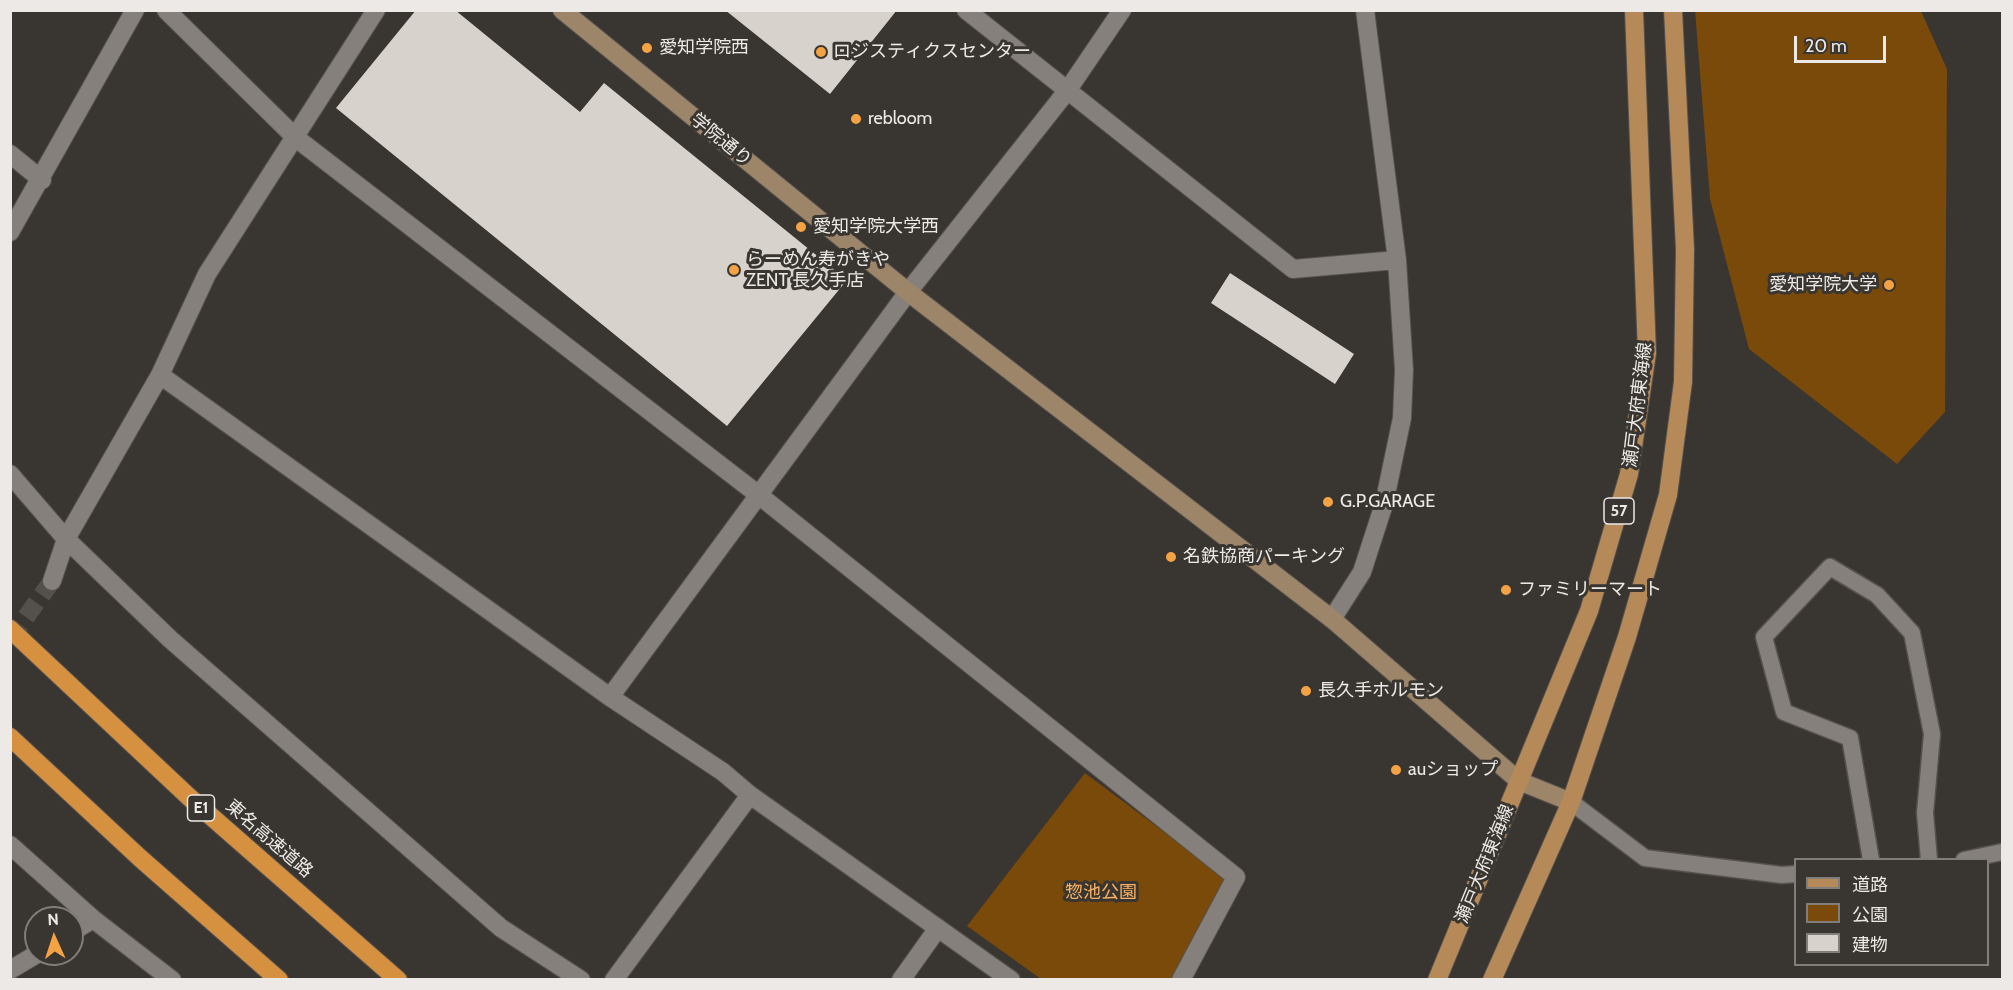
<!DOCTYPE html>
<meta charset="utf-8">
<style>
body{margin:0}
#map{position:relative;width:2013px;height:990px;overflow:hidden;background:#393530;font-family:Cabin,"Noto Sans JP",sans-serif}
canvas{display:block}
.frame{position:absolute;inset:0;border:12px solid #ece9e6;pointer-events:none}
.legend{position:absolute;left:1794px;top:858px;width:195px;height:108px;box-sizing:border-box;background:#393530;border:2px solid #817d79;margin:0;padding:8px 10px;list-style:none;font-size:18px;color:#ece9e6}
.legend li{display:flex;align-items:center;gap:12px;height:30px}
.legend b{width:30px;border:2px solid #817d79}
.north{position:absolute;left:24px;top:906px;width:60px;height:60px;box-sizing:border-box;background:#393530;border:2px solid #817d79;border-radius:50%;rotate:357deg;font-size:16px;font-weight:700;line-height:24px;text-align:center;color:#ece9e6}
.north::after{content:'';display:block;margin:auto;width:21px;height:27px;background:#f4a344;clip-path:polygon(50% 0,100% 100%,50% 72%,0 100%)}
.scale{position:absolute;left:1794px;top:36px;width:92px;height:27px;box-sizing:border-box;border:3px solid #ece9e6;border-top:0;padding-left:8px;font-size:18px;line-height:21px;white-space:nowrap;color:#ece9e6;-webkit-text-stroke:4px #393530;paint-order:stroke}
</style>
<div id="map">
<canvas width="2013" height="990"></canvas>
<div class="frame"></div>
<ul class="legend">
<li><b style="height:8px;background:#b68a58"></b>道路</li>
<li><b style="height:16px;background:#794a0a"></b>公園</li>
<li><b style="height:16px;background:#d8d2cd"></b>建物</li>
</ul>
<div class="north">N</div>
<div class="scale">20 m</div>
</div>
<script>
const context = document.querySelector('canvas').getContext('2d');
context.lineJoin = 'round';
function paint(path, color) {
  context.fillStyle = color;
  context.fill(path, 'evenodd');
}
function poly(rows) {
  const path = new Path2D();
  for (const r of rows) {
    path.moveTo(r[0], r[1]);
    for (let i = 2; i < r.length; i += 2) path.lineTo(r[i], r[i + 1]);
  }
  return path;
}
function strokePath(path, color, width, dash) {
  context.strokeStyle = color;
  context.lineWidth = width;
  context.lineCap = dash ? 'butt' : 'round';
  context.setLineDash(dash || []);
  context.stroke(path);
}
function write(font, color, halo, rows, align = 'center') {
  context.font = font + ' Cabin,"Noto Sans JP",sans-serif';
  context.lineWidth = 6;
  context.setLineDash([]);
  context.textBaseline = 'middle';
  context.strokeStyle = halo;
  context.fillStyle = color;
  for (const [text, x, y, turn = 0] of rows) {
    context.save();
    context.translate(x, y);
    context.rotate((+turn || 0) * Math.PI / 180);
    context.textAlign = isNaN(turn) ? turn : align;
    if (halo) context.strokeText(text, 0, 0);
    context.fillText(text, 0, 0);
    context.restore();
  }
}
paint(poly([
 [1695,10,1921,11,1947,69,1945,412,1897,464,1749,349,1710,199],
 [1085,773,1226,878,1172,979,1041,979,967,926]
]), '#794a0a');
paint(poly([
 [416,10,455,10,580,112,604,83,847,280,727,426,336,108],
 [725,10,897,10,830,94],
 [1230,273,1354,354,1335,384,1211,303]
]), '#d8d2cd');
strokePath(poly([
 [10,639,52,581]
]), '#54504b', 18, [18, 9]);
const lane = poly([
 [1571,802,1645,858,1782,875,1796,874],
 [1871,860,1850,738,1784,712,1764,637,1830,567,1877,595,1912,633,1932,734,1925,813,1929,860],
 [1964,860,2002,852]
]);
const street = poly([
 [166,10,296,138,760,496,1236,877,1181,980],
 [966,10,1293,269,1397,260],
 [10,154,42,180],
 [10,232,135,10],
 [160,375,610,697,723,772,750,795,1011,980],
 [10,474,66,539,170,639,501,928,581,980],
 [52,581,66,539,160,375,207,274,376,10],
 [1332,619,1362,572,1384,504,1402,418,1404,370,1397,260,1365,10],
 [610,697,908,292,1067,91,1122,10],
 [10,845,93,919,172,980],
 [72,932,93,919],
 [10,970,37,954],
 [614,980,750,795],
 [901,980,938,928]
]);
const secondary = poly([
 [562,10,908,292,1332,619,1519,781,1571,802]
]);
const primary = poly([
 [1437,980,1589,611,1629,474,1647,353,1634,10],
 [1492,980,1571,802,1627,637,1668,495,1683,382,1685,249,1673,10]
]);
const highway = poly([
 [10,629,189,797,398,980],
 [10,737,140,858,279,980]
]);
strokePath(lane, '#56514e', 19);
strokePath(street, '#56514e', 20);
strokePath(secondary, '#56514e', 20);
strokePath(primary, '#56514e', 20);
strokePath(highway, '#56514e', 20);
strokePath(lane, '#85807b', 16);
strokePath(street, '#85807b', 18);
strokePath(secondary, '#9d8569', 18);
strokePath(primary, '#b68a58', 18);
strokePath(highway, '#d69140', 18);
for (const [x, y, r, color] of [
 [647,48,6,"#f4a344"],
 [821,52,6,"#f4a344"],
 [856,119,6,"#f4a344"],
 [801,227,6,"#f4a344"],
 [734,270,6,"#f4a344"],
 [1889,285,6,"#f4a344"],
 [1328,502,6,"#f4a344"],
 [1171,557,6,"#f4a344"],
 [1506,590,6,"#f4a344"],
 [1306,691,6,"#f4a344"],
 [1396,770,6,"#f4a344"]
]) {
  const dot = new Path2D();
  dot.arc(x, y, r, 0, 2 * Math.PI);
  context.fillStyle = color;
  context.fill(dot);
  strokePath(dot, '#393530', 2);
}
for (const [x, y, w] of [
 [1619,511,30],
 [201,808,27]
]) {
  const box = new Path2D();
  box.roundRect(x - w / 2, y - 13, w, 26, 4.5);
  context.fillStyle = '#393530';
  context.fill(box);
  strokePath(box, '#ece9e6', 1.5);
}
write('bold 16px', '#ece9e6', null, [
 ["57",1619,511],
 ["E1",201,808]
]);
write('18px', '#ece9e6', '#393530', [
 ["愛知学院西",659,48],
 ["ロジスティクスセンター",833,52],
 ["rebloom",868,119],
 ["愛知学院大学西",813,227],
 ["らーめん寿がきや",746,260],
 ["ZENT 長久手店",746,281],
 ["愛知学院大学",1877,285,"right"],
 ["G.P.GARAGE",1340,502],
 ["名鉄協商パーキング",1183,557],
 ["ファミリーマート",1518,590],
 ["長久手ホルモン",1318,691],
 ["auショップ",1408,770]
], 'left');
write('18px', '#ece9e6', '#393530', [
 ["学院通り",721,140,39],
 ["瀬戸大府東海線",1638,405,-83],
 ["東名高速道路",269,839,41],
 ["瀬戸大府東海線",1485,864,-68]
]);
write('18px', '#f9b263', '#393530', [
 ["惣池公園",1101,893]
]);
</script>
